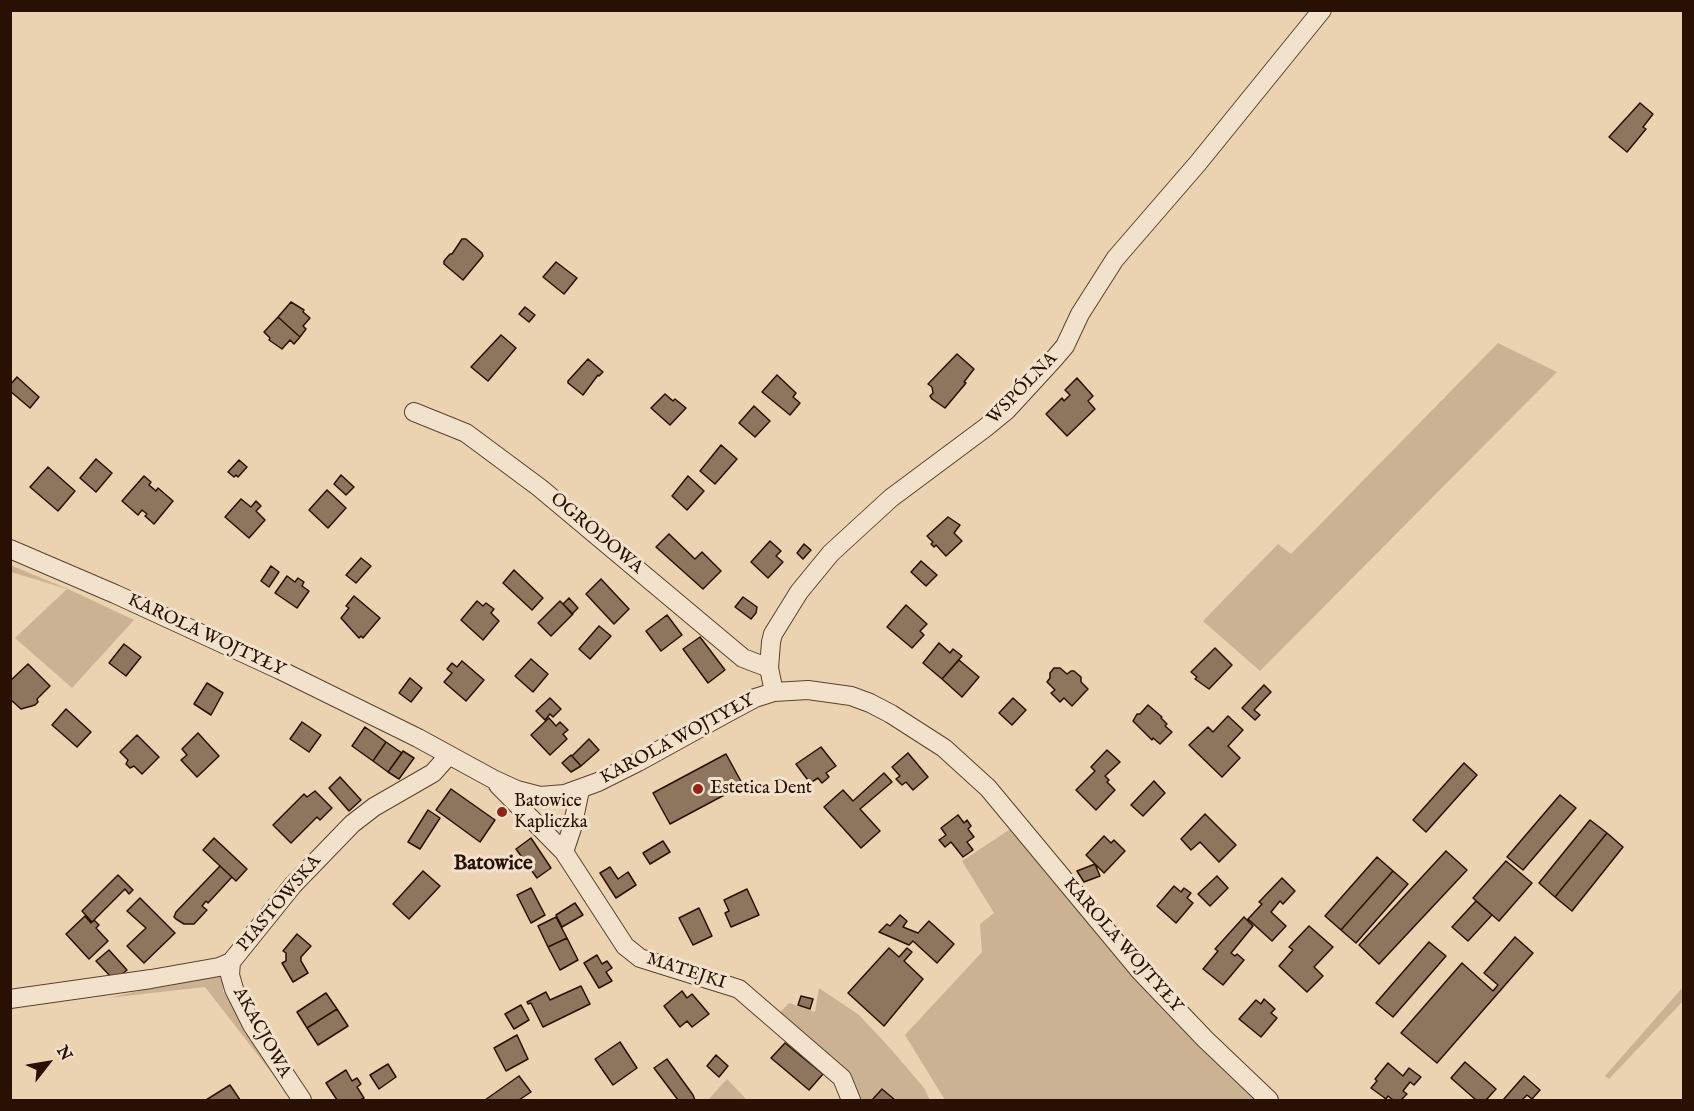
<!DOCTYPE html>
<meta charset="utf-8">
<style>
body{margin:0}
#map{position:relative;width:1694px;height:1111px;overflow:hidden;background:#ebd3b1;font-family:"IM FELL English",serif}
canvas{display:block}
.frame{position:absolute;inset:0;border:12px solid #281103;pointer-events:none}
.north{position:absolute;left:18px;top:1033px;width:60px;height:60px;-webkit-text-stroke:4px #f2e2cc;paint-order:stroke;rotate:59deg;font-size:16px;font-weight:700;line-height:24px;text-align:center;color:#281103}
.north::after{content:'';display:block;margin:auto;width:21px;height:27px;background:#281103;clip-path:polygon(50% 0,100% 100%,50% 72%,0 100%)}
</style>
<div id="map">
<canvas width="1694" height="1111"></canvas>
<div class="frame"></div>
<div class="north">N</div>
</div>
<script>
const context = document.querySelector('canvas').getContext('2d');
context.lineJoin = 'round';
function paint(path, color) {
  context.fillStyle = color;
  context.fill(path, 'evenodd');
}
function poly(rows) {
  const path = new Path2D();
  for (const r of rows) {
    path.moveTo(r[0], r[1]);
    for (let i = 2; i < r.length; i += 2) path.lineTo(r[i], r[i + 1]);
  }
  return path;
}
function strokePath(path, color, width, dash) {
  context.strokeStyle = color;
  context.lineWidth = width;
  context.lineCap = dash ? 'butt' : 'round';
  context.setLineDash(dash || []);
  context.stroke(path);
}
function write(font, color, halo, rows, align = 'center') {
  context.font = font + ' "IM FELL English",serif';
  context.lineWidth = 6;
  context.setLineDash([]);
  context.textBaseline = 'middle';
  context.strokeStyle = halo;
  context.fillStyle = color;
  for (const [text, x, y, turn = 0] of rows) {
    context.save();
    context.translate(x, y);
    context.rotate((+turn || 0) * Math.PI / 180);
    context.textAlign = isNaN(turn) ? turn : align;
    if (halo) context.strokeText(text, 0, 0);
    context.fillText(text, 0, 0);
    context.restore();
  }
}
paint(poly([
 [1498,343,1557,372,1260,671,1203,621,1278,544,1291,554],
 [10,565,68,589,134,620,72,688,15,638,67,589,11,572],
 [1015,826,1260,1100,945,1100,905,1035,982,952,980,924,994,913,962,861],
 [223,972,223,991,285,1090,205,987,108,998],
 [1683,987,1683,1001,1609,1079,1605,1076],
 [819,988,859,1015,890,1048,924,1088,930,1100,859,1100,853,1079,777,1015,789,1003,815,1012],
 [727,1079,747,1100,710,1100,709,1099]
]), '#cab293');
const building = poly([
 [1640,103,1653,114,1643,127,1646,129,1627,152,1609,137,1640,103],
 [462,239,466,239,482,253,483,256,463,280,444,264,444,261,450,254,452,254,462,239],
 [556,262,577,278,564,294,543,277,556,262],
 [291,302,304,310,303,312,310,318,303,326,306,329,300,337,278,317,291,302],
 [525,307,535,315,529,322,519,314,525,307],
 [278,317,300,337,294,344,290,340,282,349,269,340,270,338,264,332,278,317],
 [501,335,516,348,488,381,471,367,501,335],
 [957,354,974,369,964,382,966,383,945,408,932,399,930,396,933,393,932,387,928,384,957,354],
 [588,359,603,372,599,376,598,375,583,395,568,383,568,381,588,359],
 [777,375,796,393,793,397,800,403,790,415,762,392,777,375],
 [17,377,39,397,30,408,10,391,10,385,17,377],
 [1077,378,1093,396,1088,401,1095,409,1067,436,1046,414,1062,398,1064,401,1070,395,1065,390,1077,378],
 [665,394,673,401,675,399,686,408,670,425,651,408,665,394],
 [754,406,770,421,755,437,739,423,754,406],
 [721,445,737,459,715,484,700,471,721,445],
 [96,459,112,473,96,492,80,478,96,459],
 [239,460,247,467,238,477,236,475,234,477,228,472,239,460],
 [48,467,75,491,58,511,30,487,48,467],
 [341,475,354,487,346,495,334,484,341,475],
 [144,476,151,482,149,485,156,491,158,488,173,501,154,524,145,516,147,514,142,510,138,515,122,501,144,476],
 [688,476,704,491,687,510,672,496,688,476],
 [327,490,346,508,328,528,309,510,327,490],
 [241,499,251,507,256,501,261,506,256,511,265,520,249,538,225,517,241,499],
 [948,517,960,525,954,533,962,541,946,556,936,545,934,547,931,544,933,542,927,536,948,517],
 [669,534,695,559,702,552,721,571,703,589,656,547,669,534],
 [770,541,781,551,776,556,783,562,768,578,751,562,770,541],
 [804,544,811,550,803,559,797,553,804,544],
 [361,558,371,566,356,583,346,575,361,558],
 [921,561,937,575,926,586,911,572,921,561],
 [271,566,279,572,269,587,261,581,271,566],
 [514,570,543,598,532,610,503,583,514,570],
 [287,576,295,582,298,578,304,582,302,586,309,591,297,608,275,593,287,576],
 [601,579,629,609,614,624,586,594,601,579],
 [354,596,380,618,363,638,361,636,359,638,341,618,349,608,346,606,354,596],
 [743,597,757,607,756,613,751,619,735,607,743,597],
 [569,598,578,608,572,614,563,604,569,598],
 [477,601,483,606,486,603,494,609,491,613,499,621,483,640,461,620,477,601],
 [560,601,573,614,551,636,538,623,560,601],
 [906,605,927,624,920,631,924,635,912,648,887,627,906,605],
 [667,615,682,635,661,651,646,631,667,615],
 [599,626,611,636,590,659,579,649,599,626],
 [700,637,725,670,708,683,683,649,700,637],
 [939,643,950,653,953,649,962,656,942,679,923,663,939,643],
 [124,644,141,657,126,676,109,663,124,644],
 [1215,648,1232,665,1209,689,1195,679,1197,677,1191,672,1215,648],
 [531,659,548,674,533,692,515,676,531,659],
 [959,660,979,677,962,697,942,679,959,660],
 [462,661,484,680,466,701,444,682,452,673,447,669,452,663,457,667,462,661],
 [28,664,50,686,37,699,38,702,35,705,21,709,10,699,10,681,28,664],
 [1054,668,1060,668,1067,674,1071,671,1074,671,1081,677,1081,682,1088,689,1072,706,1064,698,1060,702,1051,693,1055,690,1047,682,1050,678,1050,673,1054,668],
 [410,678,422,688,411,702,399,693,410,678],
 [207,683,223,693,211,715,194,704,207,683],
 [1264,685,1271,692,1254,710,1260,715,1255,720,1242,708,1264,685],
 [550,698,561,709,553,717,550,714,545,720,536,711,550,698],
 [1013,698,1026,710,1012,725,999,713,1013,698],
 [1148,705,1162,717,1161,718,1167,724,1165,726,1172,732,1160,744,1153,738,1152,740,1133,721,1137,714,1140,714,1148,705],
 [66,709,91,732,77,747,52,725,66,709],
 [1228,716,1243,730,1228,746,1240,758,1222,777,1189,745,1208,727,1213,732,1228,716],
 [549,718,556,726,560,722,568,730,563,734,567,739,550,755,531,735,549,718],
 [302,722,321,735,309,752,290,739,302,722],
 [365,727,386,742,373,761,352,746,365,727],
 [198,733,219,756,197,777,181,760,187,755,182,749,198,733],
 [137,735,159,757,142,774,134,766,130,768,126,764,128,760,120,752,137,735],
 [589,739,599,750,581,766,572,756,589,739],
 [386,742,402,753,388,772,373,761,386,742],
 [821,747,836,766,826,773,829,777,822,783,818,778,810,783,796,764,821,747],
 [1107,750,1120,762,1105,776,1109,780,1107,782,1115,790,1096,810,1076,790,1095,771,1091,767,1107,750],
 [403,751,414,758,399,779,388,772,403,751],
 [908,753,928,777,913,790,906,782,902,785,896,779,900,776,892,767,908,753],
 [726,754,743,785,670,824,653,793,726,754],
 [571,755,581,766,571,772,562,763,571,755],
 [1464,763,1477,775,1426,832,1413,820,1464,763],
 [884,773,892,782,860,809,880,831,861,848,824,807,843,790,853,801,884,773],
 [340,777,361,800,349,811,329,788,340,777],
 [1154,781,1165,793,1143,816,1131,805,1154,781],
 [451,789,495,820,480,842,436,810,451,789],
 [315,791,332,808,320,820,317,817,291,843,273,825,304,794,307,797,315,791],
 [1560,795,1576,808,1523,870,1507,857,1560,795],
 [428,810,440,818,420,849,408,842,428,810],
 [1205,814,1236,845,1219,862,1200,842,1191,850,1181,839,1205,814],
 [958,815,964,823,967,820,971,826,968,829,974,837,967,842,973,850,963,857,951,842,945,847,939,840,946,835,941,828,958,815],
 [1590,820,1607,833,1555,897,1539,883,1590,820],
 [1607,833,1623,847,1572,911,1555,897,1607,833],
 [1104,836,1111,843,1114,840,1125,851,1104,873,1086,855,1104,836],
 [214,838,247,869,236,881,203,850,214,838],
 [531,838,551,868,537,878,516,849,531,838],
 [663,841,670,852,650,864,643,853,663,841],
 [1446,851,1467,870,1379,964,1359,945,1446,851],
 [1377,857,1393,871,1341,930,1325,916,1377,857],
 [1506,861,1532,883,1499,921,1473,898,1506,861],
 [1095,864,1100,876,1084,882,1077,871,1095,864],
 [220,866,232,877,208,903,206,901,202,906,207,910,194,924,184,924,176,919,174,917,176,912,220,866],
 [610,867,618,879,628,872,636,885,616,898,600,873,610,867],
 [423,871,440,886,409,919,393,904,423,871],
 [1393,871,1408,884,1356,943,1341,930,1393,871],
 [118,875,133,890,129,894,125,889,92,922,82,911,118,875],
 [1217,876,1228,888,1210,906,1198,894,1217,876],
 [1282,878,1295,891,1283,904,1280,901,1271,912,1286,926,1272,941,1248,919,1262,904,1259,902,1282,878],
 [1174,886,1181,892,1184,888,1191,893,1187,898,1193,903,1176,923,1157,906,1174,886],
 [531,888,545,915,531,923,517,895,531,888],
 [747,889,759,915,731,927,725,913,729,911,724,900,747,889],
 [140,898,175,933,144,963,127,946,146,928,127,911,140,898],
 [1476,901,1492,915,1468,941,1452,927,1476,901],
 [575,903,583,915,562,927,556,915,575,903],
 [699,908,712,936,693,945,679,918,699,908],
 [900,915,907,921,903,927,918,933,929,921,954,944,937,963,913,941,909,945,879,932,887,924,890,926,900,915],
 [85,916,91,923,94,920,99,925,96,928,108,941,89,959,66,934,85,916],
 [556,917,567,938,548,947,538,926,556,917],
 [1244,917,1253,926,1231,953,1235,956,1237,954,1244,960,1223,985,1203,969,1218,951,1215,949,1244,917],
 [1309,926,1333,947,1314,967,1323,976,1307,992,1279,966,1293,950,1289,947,1309,926],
 [297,934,311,946,301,957,301,961,308,973,293,982,282,963,286,961,286,953,283,951,297,934],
 [1515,937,1533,953,1437,1063,1401,1033,1462,963,1493,991,1498,985,1484,973,1515,937],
 [567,938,578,960,560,970,548,947,567,938],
 [1429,942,1446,956,1393,1017,1376,1003,1429,942],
 [889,948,899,957,907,948,912,952,904,961,923,979,884,1026,848,993,889,948],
 [109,950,127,970,120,976,112,978,96,961,109,950],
 [597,955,602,964,607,961,612,968,606,972,612,981,599,988,584,963,597,955],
 [581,986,590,1004,543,1027,531,1003,528,1004,527,1002,546,992,550,1000,581,986],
 [682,991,687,998,692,994,709,1014,692,1027,687,1021,680,1027,664,1006,682,991],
 [326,993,337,1009,307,1028,297,1012,326,993],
 [801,996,813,999,810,1009,798,1005,801,996],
 [1264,999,1275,1009,1271,1013,1277,1018,1261,1037,1239,1019,1256,1000,1261,1004,1264,999],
 [521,1005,529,1020,514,1029,505,1014,521,1005],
 [337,1009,348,1026,318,1045,307,1028,337,1009],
 [517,1035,528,1059,506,1071,494,1048,517,1035],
 [620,1042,637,1068,613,1085,595,1059,620,1042],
 [785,1043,823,1074,809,1090,771,1058,785,1043],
 [716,1055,728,1066,719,1077,707,1066,716,1055],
 [667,1059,693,1095,695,1100,678,1100,654,1068,667,1059],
 [1465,1062,1496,1089,1486,1100,1476,1100,1451,1078,1465,1062],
 [1388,1063,1403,1076,1409,1068,1421,1077,1414,1085,1410,1082,1403,1091,1407,1094,1401,1100,1393,1100,1388,1096,1386,1099,1371,1088,1377,1081,1375,1079,1388,1063],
 [388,1064,396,1077,379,1089,370,1075,388,1064],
 [346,1070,352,1081,357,1078,361,1084,357,1087,364,1098,360,1100,337,1100,326,1083,346,1070],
 [519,1076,531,1092,519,1100,485,1100,519,1076],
 [1524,1076,1540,1090,1532,1099,1527,1095,1522,1100,1503,1100,1524,1076],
 [230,1085,240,1100,206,1100,230,1085],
 [882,1089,895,1100,872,1100,882,1089]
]);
paint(building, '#8d765d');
strokePath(building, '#281103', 1.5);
const minor = poly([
 [414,412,466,433,540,488,743,658,769,668],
 [10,549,115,594,280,670,418,738,493,779,517,790,540,796,565,794,598,782,638,762,725,714,755,698,774,692,808,690,851,696,870,703,891,714,944,748,988,788,1140,971,1205,1039,1269,1100],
 [774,692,769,668,771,642,773,634,799,592,831,553,891,498,985,428,1007,410,1053,360,1065,346,1080,314,1115,259,1198,163,1322,10],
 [498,785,564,852,625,946,640,958,739,989,842,1078,851,1100],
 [564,852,572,828,580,790],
 [231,962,230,975,234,989,252,1025,302,1100],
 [10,999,151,979,219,967,231,962,293,885,352,824,374,807,433,773,449,755]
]);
strokePath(minor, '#59422e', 20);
strokePath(minor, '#f2e2cc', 18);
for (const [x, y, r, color] of [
 [698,789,6,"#8f2418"],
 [502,812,6,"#8f2418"]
]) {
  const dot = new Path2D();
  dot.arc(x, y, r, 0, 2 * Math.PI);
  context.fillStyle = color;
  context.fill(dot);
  strokePath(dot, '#f2e2cc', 2);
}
write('18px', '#281103', '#f2e2cc', [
 ["WSPÓLNA",1023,389,-46],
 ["OGRODOWA",596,534,40],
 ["KAROLA WOJTYŁY",206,636,25],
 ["KAROLA WOJTYŁY",678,740,-28],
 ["PIASTOWSKA",280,904,-50],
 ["KAROLA WOJTYŁY",1122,946,49],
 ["MATEJKI",686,972,18],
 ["AKACJOWA",261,1033,61]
]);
write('18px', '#281103', '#f2e2cc', [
 ["Estetica Dent",710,789],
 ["Batowice",514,802],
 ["Kapliczka",514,823]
], 'left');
write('bold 21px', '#281103', '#f2e2cc', [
 ["Batowice",493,865]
]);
</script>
